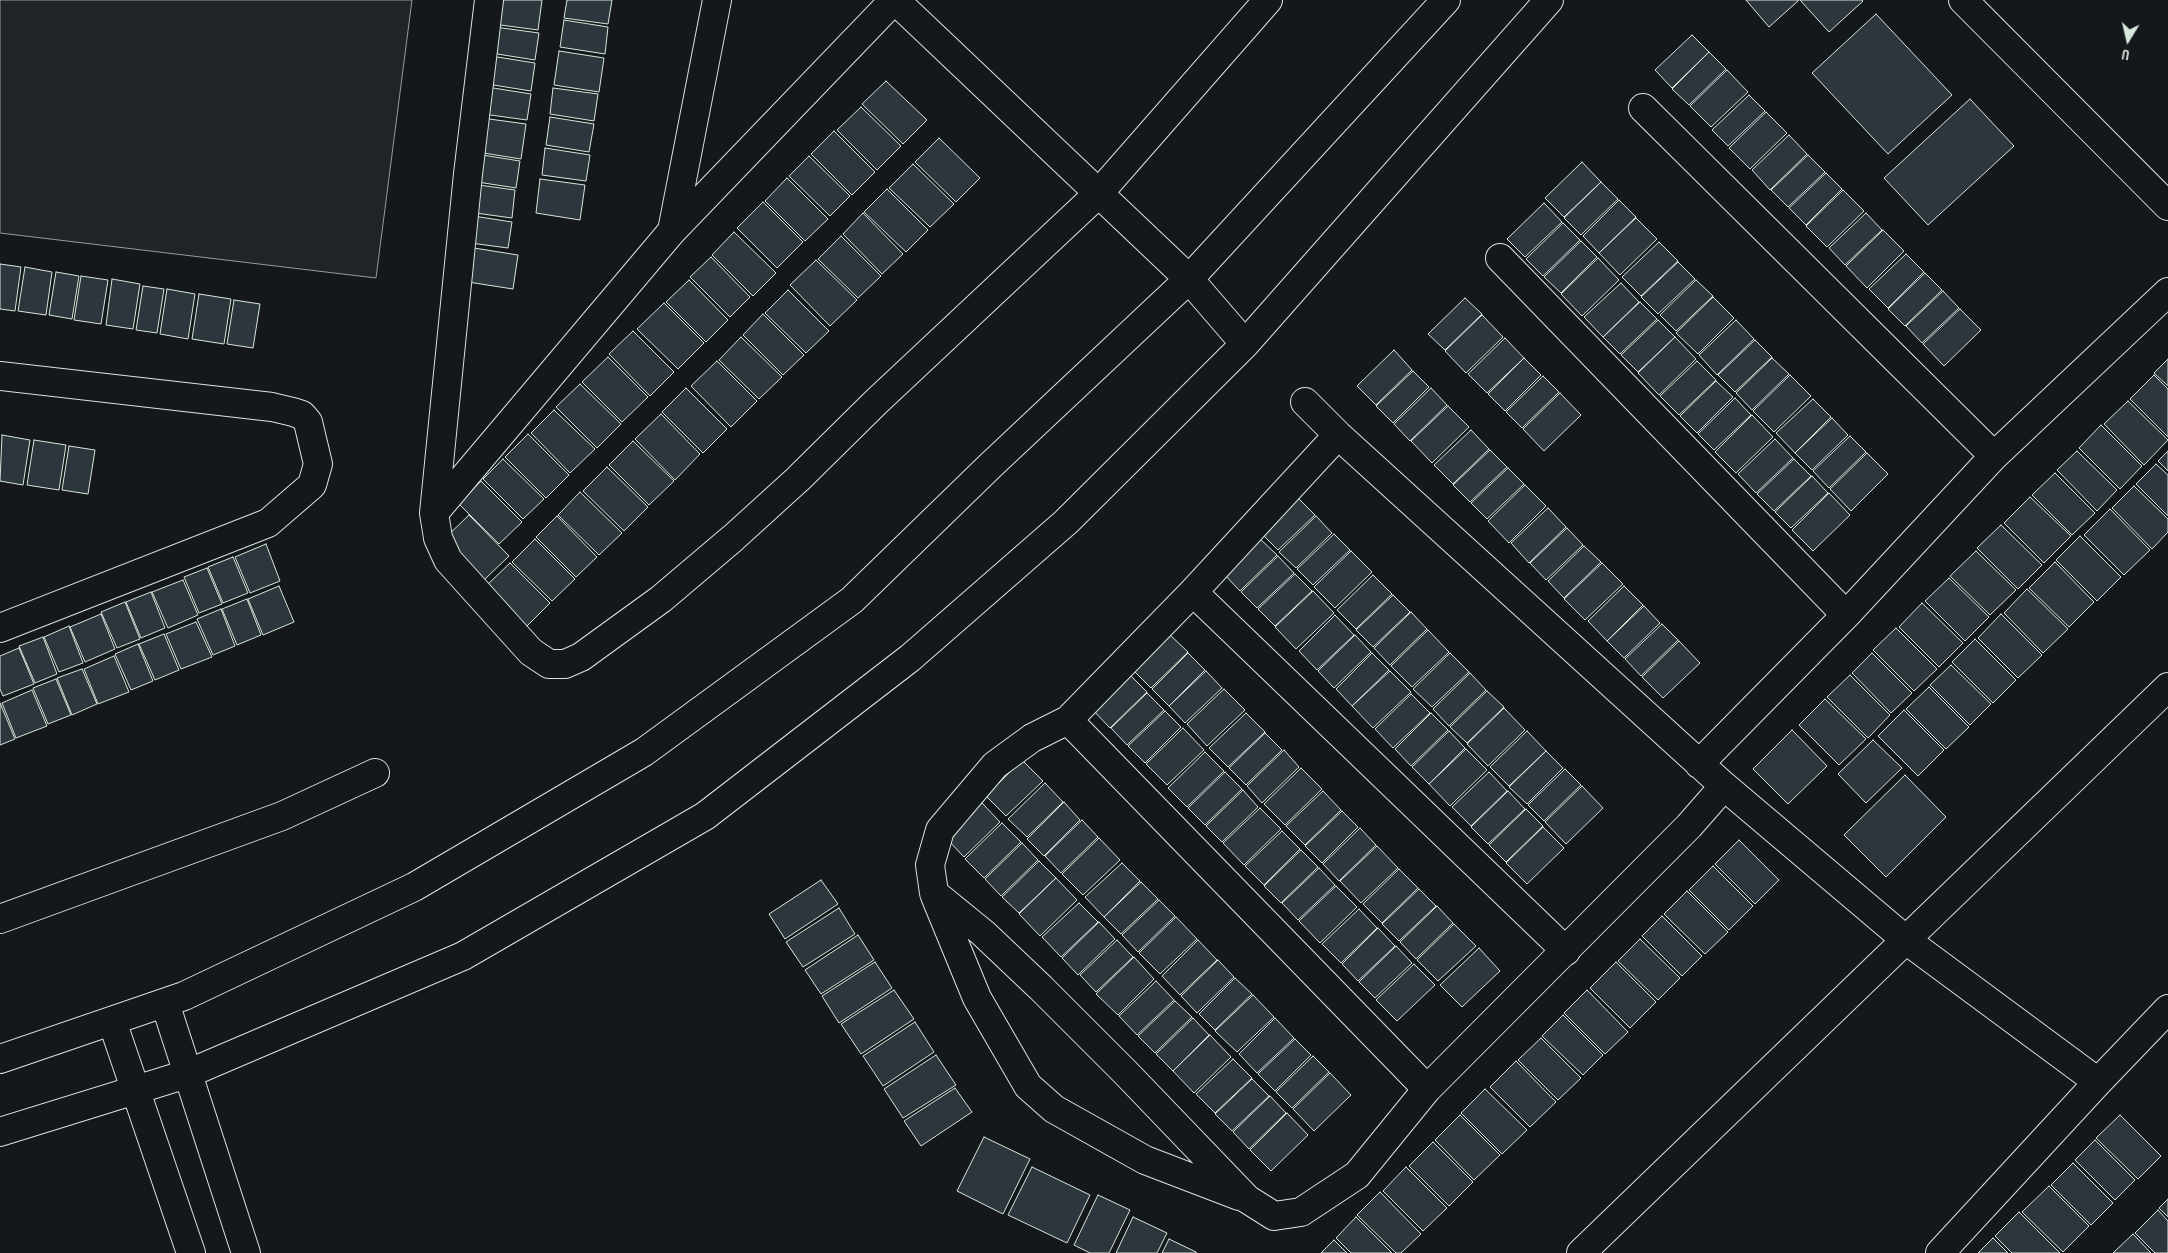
<!DOCTYPE html>
<style>
body{margin:0}
#map{position:relative;width:2168px;height:1253px;overflow:hidden;background:#14181c;font-family:"PT Sans Narrow",sans-serif}
canvas{display:block}
.north{position:absolute;left:2103px;top:15px;width:50px;height:50px;-webkit-text-stroke:4px #14181c;paint-order:stroke;rotate:189deg;font-size:14px;font-weight:700;line-height:20px;text-align:center;color:#d8e6dc}
.north::after{content:'';display:block;margin:auto;width:18px;height:22px;background:#d8e6dc;clip-path:polygon(50% 0,100% 100%,50% 72%,0 100%)}
</style>
<div id="map">
<canvas width="2168" height="1253"></canvas>
<div class="north">U</div>
</div>
<script>
const context = document.querySelector('canvas').getContext('2d');
context.lineJoin = 'round';
function paint(path, color) {
  context.fillStyle = color;
  context.fill(path, 'evenodd');
}
function poly(rows) {
  const path = new Path2D();
  for (const r of rows) {
    path.moveTo(r[0], r[1]);
    for (let i = 2; i < r.length; i += 2) path.lineTo(r[i], r[i + 1]);
  }
  return path;
}
function strokePath(path, color, width, dash) {
  context.strokeStyle = color;
  context.lineWidth = width;
  context.lineCap = dash ? 'butt' : 'round';
  context.setLineDash(dash || []);
  context.stroke(path);
}
const green = poly([
 [0,0,412,0,376,278,0,233,0,0]
]);
paint(green, '#202428');
strokePath(green, '#939e99', 1);
const building = poly([
 [497,0,542,0,538,30,493,24,497,0],
 [567,0,612,0,608,24,564,18,567,0],
 [1746,0,1799,0,1769,27,1746,0],
 [1800,0,1862,0,1863,1,1829,32,1800,0],
 [1876,14,1952,95,1888,154,1812,73,1876,14],
 [564,20,608,27,605,54,560,47,564,20],
 [495,27,539,33,535,60,491,53,495,27],
 [1692,35,1709,52,1672,88,1655,70,1692,35],
 [559,51,604,58,599,92,554,85,559,51],
 [1709,52,1726,69,1689,105,1672,89,1709,52],
 [491,56,535,63,531,91,487,84,491,56],
 [1727,70,1748,92,1711,127,1690,106,1727,70],
 [886,81,927,120,903,144,862,104,886,81],
 [487,87,531,94,527,120,483,114,487,87],
 [553,88,598,94,594,121,550,114,553,88],
 [1749,95,1765,111,1728,146,1712,130,1749,95],
 [1970,99,2014,146,1928,225,1884,178,1970,99],
 [861,107,901,146,877,170,837,130,861,107],
 [1766,112,1787,133,1750,169,1729,148,1766,112],
 [550,117,594,124,589,152,546,145,550,117],
 [482,118,526,124,521,159,477,152,482,118],
 [834,131,875,172,852,195,811,154,834,131],
 [1789,135,1807,154,1770,190,1752,170,1789,135],
 [939,138,980,178,956,202,915,162,939,138],
 [545,148,590,155,586,181,542,175,545,148],
 [476,154,520,161,516,188,471,181,476,154],
 [1808,155,1825,172,1788,207,1771,190,1808,155],
 [809,156,850,196,830,216,789,176,809,156],
 [1582,162,1601,182,1564,217,1545,198,1582,162],
 [913,164,954,204,930,227,889,188,913,164],
 [1826,173,1842,189,1806,225,1789,208,1826,173],
 [787,178,828,219,805,241,765,201,787,178],
 [540,179,585,185,580,220,536,213,540,179],
 [1601,182,1618,199,1581,235,1564,218,1601,182],
 [471,184,515,190,512,218,468,212,471,184],
 [887,189,928,230,906,252,864,212,887,189],
 [1843,190,1864,211,1827,247,1806,226,1843,190],
 [1619,200,1636,217,1599,253,1583,236,1619,200],
 [763,202,803,242,777,268,737,228,763,202],
 [1544,203,1562,222,1525,257,1507,239,1544,203],
 [863,213,903,254,882,274,843,234,863,213],
 [1866,213,1882,230,1845,265,1829,248,1866,213],
 [467,215,512,222,508,248,463,242,467,215],
 [1636,218,1657,239,1620,275,1599,253,1636,218],
 [1563,223,1580,240,1543,276,1526,259,1563,223],
 [1883,230,1904,251,1867,288,1846,266,1883,230],
 [734,232,776,273,753,296,712,255,734,232],
 [841,236,881,276,858,298,818,259,841,236],
 [1581,241,1597,257,1561,293,1544,277,1581,241],
 [1659,242,1678,261,1641,296,1622,277,1659,242],
 [474,248,518,255,513,289,468,282,474,248],
 [1906,254,1924,272,1888,308,1869,289,1906,254],
 [711,257,750,297,730,317,690,277,711,257],
 [1598,258,1619,280,1582,316,1561,294,1598,258],
 [816,260,857,300,830,326,790,285,816,260],
 [1678,262,1695,279,1658,314,1641,297,1678,262],
 [0,264,21,267,15,311,0,309,0,264],
 [25,267,52,272,46,315,18,311,25,267],
 [56,272,79,276,72,319,49,315,56,272],
 [1925,273,1942,290,1905,326,1888,309,1925,273],
 [81,276,108,280,101,324,74,320,81,276],
 [112,279,140,284,133,329,106,325,112,279],
 [689,280,728,320,706,342,666,302,689,280],
 [1696,280,1713,296,1676,331,1660,315,1696,280],
 [1621,283,1639,302,1603,337,1584,317,1621,283],
 [143,286,164,289,157,333,136,330,143,286],
 [167,289,195,294,188,339,160,334,167,289],
 [788,290,829,331,806,353,765,313,788,290],
 [1943,291,1959,308,1922,343,1906,326,1943,291],
 [199,294,231,299,224,344,192,339,199,294],
 [1713,297,1734,318,1698,354,1676,333,1713,297],
 [1465,298,1482,314,1445,350,1428,334,1465,298],
 [234,300,260,304,253,348,227,344,234,300],
 [1640,302,1657,319,1620,354,1603,337,1640,302],
 [664,303,704,343,678,369,637,329,664,303],
 [1960,309,1981,330,1944,366,1923,344,1960,309],
 [763,314,804,355,783,375,743,335,763,314],
 [1482,315,1503,337,1466,373,1445,351,1482,315],
 [1658,320,1675,337,1638,372,1621,355,1658,320],
 [1736,320,1754,339,1717,375,1699,355,1736,320],
 [633,331,674,372,650,396,609,354,633,331],
 [741,337,782,377,759,399,719,360,741,337],
 [1675,337,1696,359,1659,395,1638,373,1675,337],
 [1505,338,1524,358,1487,393,1468,374,1505,338],
 [1755,340,1772,357,1735,392,1718,375,1755,340],
 [1394,350,1412,370,1376,405,1357,386,1394,350],
 [608,357,648,397,622,422,582,382,608,357],
 [1524,358,1541,375,1505,411,1488,394,1524,358],
 [1772,358,1789,374,1752,410,1736,393,1772,358],
 [2168,359,2168,386,2154,373,2168,359],
 [717,361,757,401,731,427,691,386,717,361],
 [1697,361,1716,380,1679,415,1660,396,1697,361],
 [1413,371,1429,387,1393,423,1376,406,1413,371],
 [1790,375,1811,396,1774,432,1753,411,1790,375],
 [2154,375,2168,389,2168,437,2130,399,2154,375],
 [1543,376,1559,392,1522,428,1506,412,1543,376],
 [1716,381,1733,397,1697,433,1680,416,1716,381],
 [580,384,621,424,597,448,556,407,580,384],
 [686,388,727,429,703,453,662,412,686,388],
 [1431,388,1447,405,1410,441,1394,424,1431,388],
 [1560,393,1581,415,1544,451,1523,429,1560,393],
 [1735,398,1751,415,1714,450,1698,434,1735,398],
 [1813,399,1831,417,1795,453,1776,433,1813,399],
 [2128,401,2168,440,2144,465,2104,424,2128,401],
 [1448,406,1469,427,1432,463,1411,441,1448,406],
 [554,410,595,449,570,473,531,433,554,410],
 [661,414,700,454,675,480,635,439,661,414],
 [1752,415,1773,437,1736,473,1715,452,1752,415],
 [1832,418,1848,435,1812,470,1795,453,1832,418],
 [2101,425,2142,466,2120,489,2079,448,2101,425],
 [1471,430,1489,449,1453,484,1434,465,1471,430],
 [528,434,569,475,546,498,505,457,528,434],
 [2,435,30,440,23,485,0,481,2,435],
 [1850,436,1866,452,1829,488,1813,471,1850,436],
 [1775,439,1793,458,1756,493,1738,474,1775,439],
 [34,440,66,445,59,490,27,485,34,440],
 [633,441,674,481,649,505,609,465,633,441],
 [69,446,95,450,88,494,62,490,69,446],
 [1490,450,1507,467,1470,502,1453,485,1490,450],
 [2077,451,2117,490,2097,511,2057,470,2077,451],
 [2168,451,2168,471,2158,461,2168,451],
 [1867,453,1888,474,1851,511,1830,489,1867,453],
 [503,459,544,499,523,519,483,479,503,459],
 [1794,459,1811,476,1774,511,1757,494,1794,459],
 [2156,464,2168,475,2168,516,2136,484,2156,464],
 [607,467,648,507,624,531,583,491,607,467],
 [1508,468,1524,484,1487,519,1471,503,1508,468],
 [2055,473,2095,513,2072,535,2032,495,2055,473],
 [1812,476,1828,493,1791,528,1775,512,1812,476],
 [481,481,522,522,499,544,459,504,481,481],
 [1525,485,1546,506,1509,543,1488,521,1525,485],
 [2134,486,2168,519,2168,532,2152,549,2112,508,2134,486],
 [580,492,622,533,599,555,558,515,580,492],
 [1829,493,1850,515,1813,551,1792,530,1829,493],
 [1296,496,1315,515,1278,550,1260,532,1296,496],
 [2030,497,2071,536,2044,563,2004,523,2030,497],
 [1548,508,1566,527,1529,563,1511,543,1548,508],
 [2110,509,2150,550,2124,575,2084,535,2110,509],
 [469,515,509,556,483,581,442,541,469,515],
 [557,516,597,557,576,577,536,537,557,516],
 [1316,516,1332,533,1296,568,1279,552,1316,516],
 [2001,525,2042,565,2018,589,1977,548,2001,525],
 [1567,528,1583,545,1546,580,1530,563,1567,528],
 [1334,534,1350,550,1313,585,1297,569,1334,534],
 [2080,536,2121,577,2097,601,2056,560,2080,536],
 [1258,537,1277,555,1240,591,1222,572,1258,537],
 [535,539,575,579,552,601,512,562,535,539],
 [266,544,280,581,250,593,235,557,266,544],
 [1584,546,1601,562,1564,598,1548,581,1584,546],
 [1351,551,1372,572,1335,608,1314,587,1351,551],
 [1976,551,2016,590,1990,615,1950,576,1976,551],
 [1278,556,1294,573,1257,608,1241,592,1278,556],
 [233,557,248,593,223,603,208,567,233,557],
 [2055,562,2094,602,2069,627,2029,588,2055,562],
 [510,563,550,603,524,629,484,588,510,563],
 [1602,563,1623,584,1585,620,1564,599,1602,563],
 [207,568,222,604,199,613,184,577,207,568],
 [1295,574,1312,591,1275,626,1258,609,1295,574],
 [1373,575,1392,594,1356,629,1337,610,1373,575],
 [1949,578,1989,617,1965,641,1925,601,1949,578],
 [183,580,198,615,168,628,152,592,183,580],
 [279,586,294,622,263,635,248,599,279,586],
 [1624,586,1643,605,1607,641,1588,621,1624,586],
 [2027,589,2068,629,2043,653,2004,613,2027,589],
 [1313,591,1334,613,1296,649,1275,627,1313,591],
 [151,592,165,628,141,638,126,602,151,592],
 [1393,595,1410,612,1373,647,1356,630,1393,595],
 [247,599,261,635,237,645,222,609,247,599],
 [125,602,140,639,117,648,101,612,125,602],
 [1922,603,1963,643,1939,667,1899,627,1922,603],
 [1644,606,1660,623,1624,658,1607,641,1644,606],
 [221,609,235,646,213,655,197,619,221,609],
 [1411,612,1427,629,1390,665,1374,648,1411,612],
 [101,614,115,649,85,662,70,627,101,614],
 [2001,614,2042,655,2018,678,1978,638,2001,614],
 [1335,615,1354,635,1317,670,1299,651,1335,615],
 [196,622,212,657,181,669,166,634,196,622],
 [1662,624,1678,640,1641,676,1625,659,1662,624],
 [69,626,83,663,59,672,44,637,69,626],
 [1896,628,1937,669,1914,691,1873,650,1896,628],
 [1428,630,1449,652,1412,687,1391,666,1428,630],
 [164,634,179,670,155,680,139,644,164,634],
 [1169,634,1188,652,1151,688,1132,669,1169,634],
 [1355,635,1371,652,1334,688,1318,671,1355,635],
 [43,637,57,674,35,683,19,646,43,637],
 [1975,639,2016,680,1993,703,1952,662,1975,639],
 [1679,641,1700,663,1663,698,1642,677,1679,641],
 [138,644,153,681,131,690,115,654,138,644],
 [19,648,34,684,3,696,0,689,0,656,19,648],
 [1188,653,1205,670,1169,706,1152,689,1188,653],
 [1372,653,1389,670,1352,706,1336,689,1372,653],
 [1450,653,1469,672,1432,707,1413,689,1450,653],
 [1872,653,1912,693,1891,713,1852,673,1872,653],
 [114,656,129,692,98,704,84,669,114,656],
 [1951,665,1991,704,1970,725,1930,685,1951,665],
 [82,669,97,704,72,715,57,678,82,669],
 [1206,671,1222,688,1185,723,1169,706,1206,671],
 [1390,671,1411,692,1373,728,1352,706,1390,671],
 [1128,673,1147,692,1110,728,1091,708,1128,673],
 [1470,673,1486,690,1449,726,1433,709,1470,673],
 [1850,675,1890,715,1868,738,1827,697,1850,675],
 [56,679,71,715,48,724,33,688,56,679],
 [1929,687,1969,727,1946,749,1906,709,1929,687],
 [1224,689,1245,710,1207,746,1187,724,1224,689],
 [32,690,47,726,16,738,2,703,32,690],
 [1487,691,1504,707,1467,743,1450,727,1487,691],
 [1147,693,1164,710,1127,745,1111,728,1147,693],
 [1411,694,1430,713,1393,748,1375,729,1411,694],
 [1825,699,1866,739,1839,765,1799,725,1825,699],
 [0,703,15,739,0,745,0,703],
 [1504,708,1525,730,1488,766,1467,744,1504,708],
 [1904,710,1944,750,1918,776,1878,736,1904,710],
 [1165,711,1181,727,1145,763,1128,746,1165,711],
 [1246,713,1265,732,1228,767,1209,748,1246,713],
 [1431,713,1448,730,1411,766,1395,749,1431,713],
 [1183,728,1204,750,1167,785,1146,764,1183,728],
 [1792,730,1827,766,1788,804,1753,769,1792,730],
 [1449,731,1465,748,1429,784,1412,767,1449,731],
 [1527,731,1546,751,1509,786,1490,767,1527,731],
 [1265,733,1282,750,1246,785,1229,768,1265,733],
 [1873,740,1902,768,1866,803,1838,774,1873,740],
 [1466,749,1487,770,1450,806,1429,784,1466,749],
 [1284,750,1299,767,1262,803,1247,786,1284,750],
 [1546,751,1563,768,1527,804,1509,787,1546,751],
 [1205,752,1224,771,1187,807,1168,788,1205,752],
 [1022,760,1043,781,1006,816,986,796,1022,760],
 [1301,768,1322,789,1285,825,1264,804,1301,768],
 [1565,769,1581,785,1544,821,1528,805,1565,769],
 [1225,772,1242,789,1205,825,1188,808,1225,772],
 [1489,772,1507,791,1471,826,1452,807,1489,772],
 [1905,775,1946,817,1886,877,1844,835,1905,775],
 [1045,783,1063,802,1027,837,1008,819,1045,783],
 [1582,786,1603,808,1566,844,1545,822,1582,786],
 [1243,790,1258,807,1222,842,1206,826,1243,790],
 [1323,791,1341,810,1305,845,1286,826,1323,791],
 [1508,791,1525,809,1488,844,1471,827,1508,791],
 [1064,802,1080,820,1044,856,1027,839,1064,802],
 [982,803,1000,822,964,857,946,838,982,803],
 [1260,808,1281,829,1244,865,1223,843,1260,808],
 [1526,809,1543,826,1506,862,1489,845,1526,809],
 [1342,811,1358,827,1322,863,1305,846,1342,811],
 [1082,820,1098,837,1061,873,1045,856,1082,820],
 [1002,823,1021,842,984,878,965,859,1002,823],
 [1543,827,1564,848,1527,884,1506,863,1543,827],
 [1360,828,1376,845,1339,881,1323,864,1360,828],
 [1282,831,1300,849,1264,885,1245,866,1282,831],
 [1099,838,1120,860,1083,895,1062,874,1099,838],
 [1739,840,1779,880,1755,904,1715,864,1739,840],
 [1022,843,1038,860,1001,896,985,879,1022,843],
 [1377,846,1398,868,1361,903,1340,881,1377,846],
 [1301,850,1318,867,1281,903,1264,886,1301,850],
 [1039,861,1056,878,1019,913,1002,897,1039,861],
 [1122,863,1140,881,1104,917,1085,897,1122,863],
 [1713,866,1753,906,1729,930,1689,890,1713,866],
 [1319,868,1335,885,1298,920,1282,903,1319,868],
 [1399,869,1418,888,1382,923,1363,904,1399,869],
 [1056,878,1077,900,1040,936,1019,914,1056,878],
 [821,880,838,904,785,939,769,914,821,880],
 [1141,882,1158,899,1121,934,1104,917,1141,882],
 [1336,886,1357,907,1320,943,1299,921,1336,886],
 [1419,889,1436,906,1399,941,1382,924,1419,889],
 [1687,891,1728,932,1705,954,1664,914,1687,891],
 [1159,900,1175,916,1138,952,1122,935,1159,900],
 [1079,903,1098,922,1061,957,1042,937,1079,903],
 [1437,906,1453,923,1416,959,1400,942,1437,906],
 [839,908,855,934,803,967,786,942,839,908],
 [1359,909,1377,928,1341,963,1322,944,1359,909],
 [1662,916,1702,956,1682,976,1642,936,1662,916],
 [1176,917,1197,939,1160,974,1139,953,1176,917],
 [1099,922,1115,939,1078,975,1062,958,1099,922],
 [1454,924,1476,946,1438,981,1417,960,1454,924],
 [1378,928,1395,946,1358,981,1342,964,1378,928],
 [858,935,874,960,821,994,805,970,858,935],
 [1640,939,1680,978,1658,1000,1618,961,1640,939],
 [1117,940,1133,957,1096,992,1080,975,1117,940],
 [1198,940,1217,960,1180,995,1162,976,1198,940],
 [1396,946,1412,963,1375,998,1359,982,1396,946],
 [1479,948,1500,971,1462,1007,1440,985,1479,948],
 [1134,957,1154,979,1118,1015,1096,994,1134,957],
 [1218,960,1234,977,1197,1013,1181,996,1218,960],
 [875,962,892,988,839,1023,822,996,875,962],
 [1616,962,1656,1002,1630,1028,1590,988,1616,962],
 [1414,964,1435,985,1397,1021,1376,1000,1414,964],
 [1235,978,1252,994,1215,1030,1199,1014,1235,978],
 [1156,981,1174,1000,1137,1035,1119,1016,1156,981],
 [894,990,914,1019,861,1054,841,1024,894,990],
 [1587,990,1628,1032,1605,1054,1564,1013,1587,990],
 [1253,995,1274,1017,1237,1052,1215,1031,1253,995],
 [1175,1001,1192,1017,1155,1053,1138,1036,1175,1001],
 [1563,1015,1603,1055,1583,1075,1542,1036,1563,1015],
 [1193,1018,1209,1035,1173,1071,1156,1054,1193,1018],
 [1275,1018,1294,1038,1257,1073,1239,1054,1275,1018],
 [915,1022,934,1052,883,1086,863,1056,915,1022],
 [1210,1035,1231,1057,1194,1093,1173,1071,1210,1035],
 [1541,1038,1581,1078,1558,1100,1518,1060,1541,1038],
 [1295,1039,1311,1055,1275,1091,1258,1074,1295,1039],
 [936,1055,956,1085,903,1118,884,1089,936,1055],
 [1313,1056,1329,1072,1292,1108,1276,1092,1313,1056],
 [1233,1059,1252,1078,1215,1113,1196,1094,1233,1059],
 [1516,1061,1556,1102,1530,1127,1490,1087,1516,1061],
 [1330,1073,1351,1095,1314,1131,1293,1109,1330,1073],
 [1252,1079,1269,1096,1232,1131,1215,1114,1252,1079],
 [955,1088,972,1112,921,1146,904,1121,955,1088],
 [1485,1089,1527,1130,1502,1154,1461,1113,1485,1089],
 [1270,1096,1286,1113,1249,1149,1233,1132,1270,1096],
 [1287,1113,1308,1135,1271,1171,1250,1150,1287,1113],
 [1460,1115,1500,1155,1474,1180,1435,1140,1460,1115],
 [2120,1115,2161,1156,2138,1179,2096,1138,2120,1115],
 [984,1137,1030,1159,1003,1214,957,1191,984,1137],
 [2095,1140,2135,1180,2115,1200,2075,1160,2095,1140],
 [1433,1142,1473,1182,1449,1206,1409,1166,1433,1142],
 [2073,1163,2113,1203,2091,1225,2051,1185,2073,1163],
 [1032,1167,1090,1195,1067,1243,1008,1215,1032,1167],
 [1406,1167,1447,1208,1423,1231,1383,1191,1406,1167],
 [2049,1186,2089,1226,2063,1252,2022,1212,2049,1186],
 [1380,1192,1421,1234,1401,1253,1396,1253,1357,1215,1380,1192],
 [1098,1195,1130,1210,1109,1253,1090,1253,1074,1245,1098,1195],
 [2168,1199,2168,1217,2159,1208,2168,1199],
 [2158,1210,2168,1221,2168,1253,2155,1253,2135,1233,2158,1210],
 [2019,1212,2060,1253,2012,1253,1995,1236,2019,1212],
 [1133,1217,1167,1233,1157,1253,1116,1253,1133,1217],
 [1356,1217,1392,1253,1351,1253,1336,1238,1356,1217],
 [2133,1234,2151,1253,2113,1253,2133,1234],
 [1993,1238,2008,1253,1978,1253,1993,1238],
 [1169,1239,1196,1252,1196,1253,1162,1253,1169,1239],
 [1334,1240,1347,1253,1321,1253,1334,1240]
]);
paint(building, '#2c363c');
strokePath(building, '#d8e6dc', 1);
const minor = poly([
 [489,0,468,174,434,513,438,538,448,560,531,652,549,664,565,664,581,657,661,599,733,538,798,479,876,402,1099,193,1268,0],
 [895,0,1189,279,1245,344],
 [1963,0,2168,206],
 [1643,108,1994,456],
 [672,231,717,0],
 [1500,258,1846,615],
 [0,376,272,407,293,412,302,415,308,422,318,464,312,485,268,523,0,628],
 [1305,402,1338,435,1724,786,1906,940,2098,1082],
 [1338,435,1193,592,1068,720,1032,738,995,765,940,830,930,865,934,893,983,933,1041,988,1126,1073,1247,1199,1274,1216,1301,1212,1357,1175,1427,1089,1689,826,1724,786],
 [434,513,672,231,894,0],
 [1193,592,1566,951],
 [1068,720,1427,1089],
 [1699,764,1846,615,1994,456,2168,292],
 [935,896,977,998,1028,1086,1054,1109,1145,1160,1239,1196],
 [0,919,282,816,375,773],
 [165,1003,246,1253],
 [112,1021,191,1253],
 [0,1059,184,996,414,887,644,752,852,600,991,465,1189,279,1446,0],
 [0,1132,187,1074,463,956,705,816,910,658,1066,522,1245,344,1549,0],
 [1581,1253,2168,687],
 [1940,1253,2098,1082,2168,1009]
]);
strokePath(minor, '#d8e6dc', 30);
strokePath(minor, '#14181c', 28);
</script>
